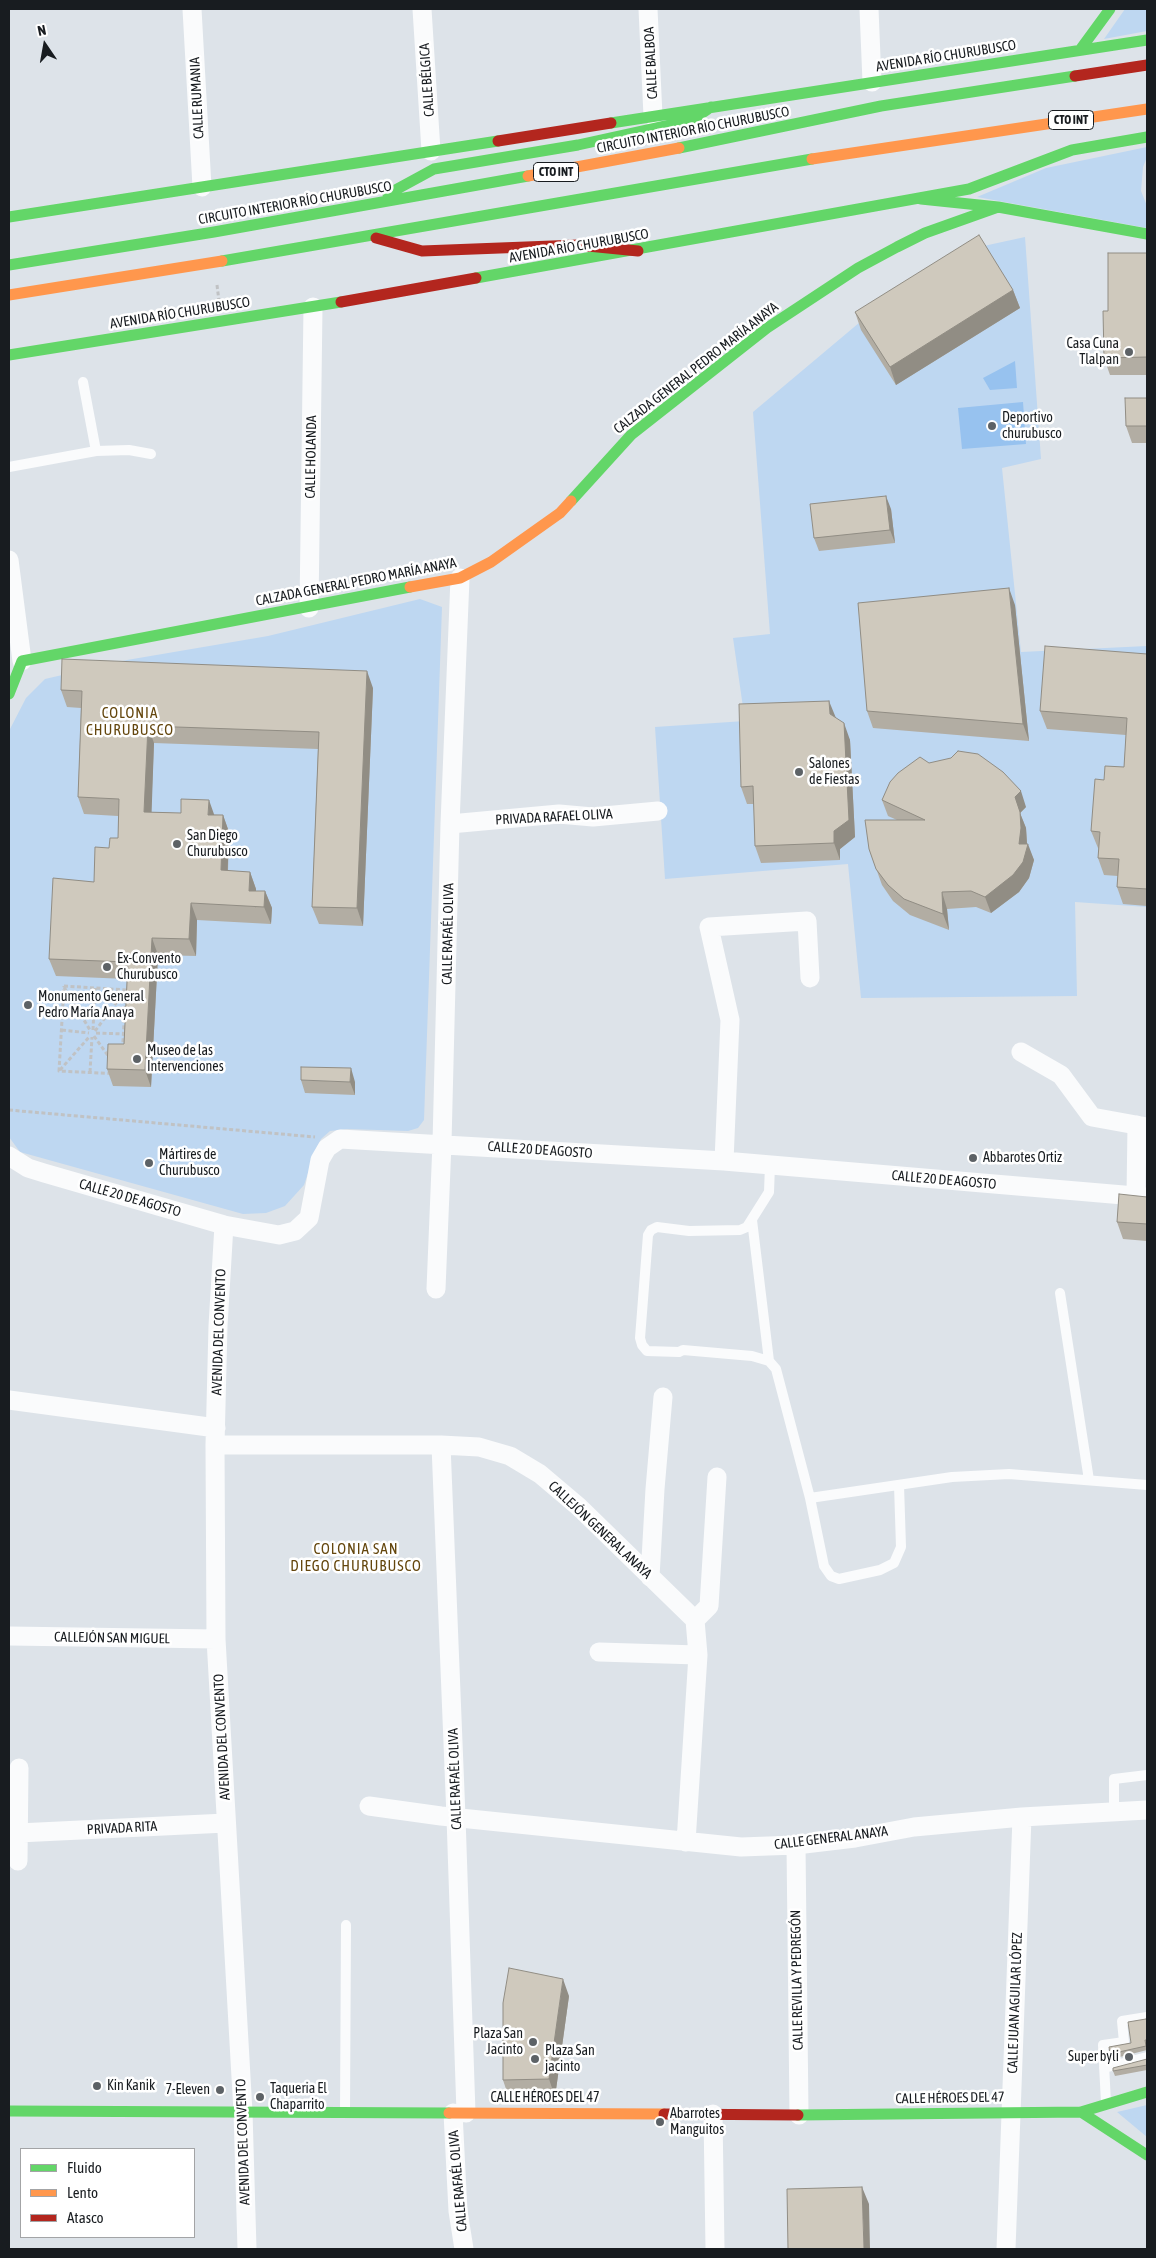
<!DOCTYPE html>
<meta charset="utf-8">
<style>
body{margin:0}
#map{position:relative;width:1156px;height:2258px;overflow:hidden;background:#dde3e9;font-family:"Asap Condensed",sans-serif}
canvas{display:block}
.frame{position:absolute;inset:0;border:10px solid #181c20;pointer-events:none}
.legend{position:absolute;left:20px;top:2148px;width:175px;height:90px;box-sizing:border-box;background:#fff;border:1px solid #a3a4a6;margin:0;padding:6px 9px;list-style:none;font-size:15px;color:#181c20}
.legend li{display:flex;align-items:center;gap:10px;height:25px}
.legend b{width:25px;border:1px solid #a3a4a6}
.north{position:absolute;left:20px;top:20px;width:50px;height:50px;-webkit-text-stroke:4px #fff;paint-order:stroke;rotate:348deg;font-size:14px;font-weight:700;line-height:20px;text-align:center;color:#181c20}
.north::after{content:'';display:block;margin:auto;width:18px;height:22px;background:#181c20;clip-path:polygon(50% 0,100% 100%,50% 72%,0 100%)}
</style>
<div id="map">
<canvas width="1156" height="2258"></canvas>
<div class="frame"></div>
<ul class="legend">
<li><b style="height:6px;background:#63d668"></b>Fluido</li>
<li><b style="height:6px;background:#ff974d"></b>Lento</li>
<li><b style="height:6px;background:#b3261e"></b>Atasco</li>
</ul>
<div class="north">N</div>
</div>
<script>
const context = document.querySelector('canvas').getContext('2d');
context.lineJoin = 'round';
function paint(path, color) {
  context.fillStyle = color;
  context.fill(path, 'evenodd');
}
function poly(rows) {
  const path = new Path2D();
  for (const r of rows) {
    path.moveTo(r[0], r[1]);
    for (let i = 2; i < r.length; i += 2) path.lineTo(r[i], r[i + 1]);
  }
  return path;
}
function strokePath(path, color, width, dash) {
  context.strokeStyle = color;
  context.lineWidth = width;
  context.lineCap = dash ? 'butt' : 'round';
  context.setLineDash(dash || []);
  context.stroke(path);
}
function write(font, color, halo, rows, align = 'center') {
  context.font = font + ' "Asap Condensed",sans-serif';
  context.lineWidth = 5;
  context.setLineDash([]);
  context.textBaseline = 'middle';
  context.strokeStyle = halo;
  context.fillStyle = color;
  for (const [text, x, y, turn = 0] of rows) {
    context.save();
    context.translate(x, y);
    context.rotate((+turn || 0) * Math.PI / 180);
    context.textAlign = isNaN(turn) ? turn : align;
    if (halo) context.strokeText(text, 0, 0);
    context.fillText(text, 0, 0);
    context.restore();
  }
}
paint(poly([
 [1125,9,1147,9,1147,31,1104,39],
 [1147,147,1147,157,1143,167,1141,191,1147,206,1147,228,977,197,1046,168],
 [1025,237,1041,459,1002,468,1021,652,1147,646,1147,907,1075,902,1077,996,861,998,848,864,665,879,655,727,745,721,733,638,770,634,753,412,872,312,979,247],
 [420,599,442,607,424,1120,418,1128,408,1131,347,1129,330,1131,321,1139,316,1149,304,1185,285,1206,266,1213,243,1214,20,1152,9,1137,9,731,26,698,45,679,127,660,268,636],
 [1147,2105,1147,2137,1117,2112]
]), '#bed7f1');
paint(poly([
 [1015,361,1017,388,990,390,983,378],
 [1023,402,1026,444,962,449,958,408]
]), '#97c2ef');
strokePath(poly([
 [217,285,219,301],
 [64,986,126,990,121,1074,59,1071,64,986],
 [64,987,90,1030],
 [62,1030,89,1033],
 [93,1030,95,988],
 [95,1031,126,990],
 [96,1033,124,1034],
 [94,1036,109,1057],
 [60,1070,90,1036],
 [90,1072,92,1037],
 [9,1110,315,1137]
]), '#c0c2c4', 3, [4, 2.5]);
strokePath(poly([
 [83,382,96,451],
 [9,467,96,451,129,450,151,454],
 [770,1165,769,1192,747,1227,740,1230,689,1231,657,1227,651,1230,648,1235,640,1338,642,1345,647,1351,679,1352,683,1350,752,1356,769,1361,776,1369,810,1498,824,1566,831,1576,839,1579,880,1570,894,1563,901,1547,899,1485],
 [752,1220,769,1361],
 [1060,1293,1089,1480],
 [810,1498,952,1477,1009,1474,1147,1485],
 [1114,1811,1114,1779,1147,1775],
 [1104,2068,1147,2057],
 [1106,2103,1103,2045,1124,2042,1122,2021,1147,2017],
 [345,2112,346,1925]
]), '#fafbfc', 10);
strokePath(poly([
 [192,9,202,187],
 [422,9,431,151],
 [648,9,653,116],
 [869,9,872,82],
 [9,560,22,661],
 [309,608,313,307],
 [450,824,559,814,593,817,658,811],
 [1021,1052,1061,1075,1092,1117,1147,1127],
 [9,1156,28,1168,44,1173,224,1225,279,1235,295,1231,309,1218,320,1160,327,1148,340,1139,724,1161,1147,1197],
 [724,1161,730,1020,709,927,807,921,810,978],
 [1136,1196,1137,1125],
 [224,1225,218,1326,215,1445,216,1639,243,2112,247,2249],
 [436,1289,442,1143,450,824,460,578],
 [9,1400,216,1428],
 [215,1445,441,1445,479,1447,510,1456,540,1474,579,1507,695,1620,698,1655,686,1842],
 [441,1445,456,1817,466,2113],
 [650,1577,655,1489,663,1397],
 [695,1620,709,1606,717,1477],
 [9,1636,216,1639],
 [599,1652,698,1655],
 [369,1806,441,1816,741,1847,796,1845,855,1838,914,1827,1022,1817,1147,1810],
 [9,1837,18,1833,226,1823],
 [796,1845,799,2115],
 [18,1861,19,1768],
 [453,2113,458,2211,464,2249],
 [713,2114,715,2249],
 [1006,2249,1022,1817]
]), '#fafbfc', 19);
strokePath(poly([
 [1080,50,1110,9],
 [611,123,1147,40],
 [679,148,881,106,1075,76],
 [388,194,434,169,578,145,692,120,711,107],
 [921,199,998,207,1147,234],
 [9,217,498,141],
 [222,261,812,159],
 [9,265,214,232,528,176],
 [476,278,969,189,1072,150,1147,137],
 [9,355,341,302],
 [571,501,631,435,767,328,858,268,897,247,925,233,998,207],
 [9,694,22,661,410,587],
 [9,2111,449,2113],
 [1081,2112,1147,2155],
 [798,2115,1081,2112,1147,2092]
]), '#63d668', 11);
strokePath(poly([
 [812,159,1147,109],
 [528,176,679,148],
 [9,295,222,261],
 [410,587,460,578,491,562,560,513,571,501],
 [449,2113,664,2114]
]), '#ff974d', 11);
strokePath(poly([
 [1075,76,1147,65],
 [498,141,611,123],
 [376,238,422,251,578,245,638,251],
 [341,302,476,278],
 [664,2114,798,2115]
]), '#b3261e', 11);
paint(poly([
 [1147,253,1147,375,1110,375,1104,358,1108,311],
 [1013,290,1020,308,896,385,861,330,855,312],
 [1147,398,1147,443,1132,443,1126,426],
 [891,509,895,543,819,551,814,538],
 [1015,605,1029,741,873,728,867,711],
 [1147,654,1147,906,1123,904,1117,887,1118,876,1104,875,1098,858,1099,849,1098,848,1091,831,1104,780,1124,767,1126,735,1047,729,1040,711],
 [373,688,363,926,319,924,312,907,318,749,154,743,151,812,223,815,229,832,228,871,250,872,256,889,256,891,265,891,272,908,271,924,197,920,196,956,158,955,151,1087,113,1086,107,1069,124,1044,127,979,56,976,49,959,94,882,109,848,118,838,118,816,84,814,78,797,81,708,67,707,61,690],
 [836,718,850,740,855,837,840,849,840,860,761,863,755,846,754,804,747,804,741,787],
 [929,763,1026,807,1020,813,1026,828,1027,844,1034,860,1029,878,1019,892,991,913,976,907,947,909,949,930,910,915,893,901,882,885,869,849,897,820,888,816,882,800],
 [301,1080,355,1082,355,1095,305,1093],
 [1147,1197,1147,1241,1123,1239,1117,1222],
 [569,1996,555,2097,509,2098,503,2080],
 [1146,2019,1147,2019,1147,2045,1146,2045,1147,2050,1112,2059,1110,2054,1131,2043],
 [1147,2059,1147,2070,1115,2076,1113,2071]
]), '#b2ada3');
paint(poly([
 [1013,290,1020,308,896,385,890,367],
 [886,496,891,509,895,543,890,530],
 [1009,588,1015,605,1029,741,1023,724],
 [367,671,373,688,363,926,357,908],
 [829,701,836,718,830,714],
 [844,723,850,740,855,837,840,849,840,860,834,843,834,831],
 [148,726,154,743,151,829,144,812],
 [1021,791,1026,807,1020,813,1026,828,1027,844,1026,852,1028,844,1034,860,1029,878,1019,892,991,913,985,897,1019,844,1015,797],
 [209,800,215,817,208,815],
 [223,815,229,832,227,888,221,870],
 [250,872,256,889,256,908,249,891],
 [265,891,272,908,271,924,264,907],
 [942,892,947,909,949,930,943,914],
 [191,903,197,920,196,956,189,939],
 [152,938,158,955,151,1087,145,1070],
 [351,1068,355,1082,355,1095,350,1082],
 [563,1979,569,1996,555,2097,549,2079],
 [862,2187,869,2204,870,2249,864,2249]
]), '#918d84');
const building = poly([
 [979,235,1013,290,890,367,855,312,979,235],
 [1108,253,1147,253,1147,357,1104,358,1103,311,1108,311,1108,253],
 [1125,398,1147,398,1147,426,1126,426,1125,398],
 [886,496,890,530,814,538,810,504,886,496],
 [1009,588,1023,724,867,711,858,603,1009,588],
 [1045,646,1147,654,1147,889,1117,887,1119,859,1098,858,1100,832,1091,831,1095,779,1104,780,1105,766,1124,767,1127,718,1040,711,1045,646],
 [62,659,367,671,357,908,312,907,319,732,148,726,144,812,181,813,181,799,209,800,208,815,223,815,221,870,250,872,249,891,265,891,264,907,191,903,189,939,152,938,145,1070,107,1069,108,1044,124,1044,128,962,49,959,53,878,94,882,95,847,109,848,110,838,118,838,119,799,78,797,82,691,61,690,62,659],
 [829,701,830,714,844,723,849,820,834,831,834,843,755,846,753,786,741,787,739,704,829,701],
 [958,751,978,754,1003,772,1021,791,1015,797,1020,812,1021,828,1019,844,1028,844,1023,862,1013,875,985,897,971,891,942,892,943,914,904,899,888,885,876,869,869,849,865,820,925,820,882,800,890,782,898,773,920,757,929,763,951,758,958,751],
 [301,1067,351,1068,350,1082,301,1080,301,1067],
 [1119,1194,1147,1197,1147,1224,1117,1222,1119,1194],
 [509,1968,563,1979,549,2079,503,2080,503,2003,509,1968],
 [1146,2019,1147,2019,1147,2040,1145,2040,1146,2046,1110,2054,1109,2047,1131,2043,1128,2022,1146,2019],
 [1147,2059,1147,2065,1113,2071,1113,2068,1147,2059],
 [862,2187,864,2249,788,2249,787,2189,862,2187]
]);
paint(building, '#cfc9bd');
strokePath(building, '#918d84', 1);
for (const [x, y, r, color] of [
 [1129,352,5,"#5d6266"],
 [992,426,5,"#5d6266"],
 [799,772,5,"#5d6266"],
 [177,844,5,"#5d6266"],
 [107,967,5,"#5d6266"],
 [28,1005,5,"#5d6266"],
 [137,1059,5,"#5d6266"],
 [973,1158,5,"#5d6266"],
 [149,1163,5,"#5d6266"],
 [533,2042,5,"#5d6266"],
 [1129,2057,5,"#5d6266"],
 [535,2059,5,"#5d6266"],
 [97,2086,5,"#5d6266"],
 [220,2090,5,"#5d6266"],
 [260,2097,5,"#5d6266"],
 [660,2122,5,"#5d6266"]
]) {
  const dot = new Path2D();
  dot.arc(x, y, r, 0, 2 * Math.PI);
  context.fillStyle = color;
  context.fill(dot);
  strokePath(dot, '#fff', 2);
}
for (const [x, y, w] of [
 [1071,120,45],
 [556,172,45]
]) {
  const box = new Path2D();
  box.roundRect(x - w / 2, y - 9.5, w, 19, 4);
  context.fillStyle = '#fff';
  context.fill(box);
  strokePath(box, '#181c20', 1);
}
write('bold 12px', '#181c20', null, [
 ["CTO INT",1071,120],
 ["CTO INT",556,172]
]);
write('14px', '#181c20', '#fff', [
 ["AVENIDA RÍO CHURUBUSCO",946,56,-9],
 ["CALLE BALBOA",651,63,-93],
 ["CALLE BÉLGICA",427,80,-94],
 ["CALLE RUMANIA",197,98,-93],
 ["CIRCUITO INTERIOR RÍO CHURUBUSCO",693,130,-11],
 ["CIRCUITO INTERIOR RÍO CHURUBUSCO",295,203,-10],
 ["AVENIDA RÍO CHURUBUSCO",579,246,-10],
 ["AVENIDA RÍO CHURUBUSCO",180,313,-9],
 ["CALZADA GENERAL PEDRO MARÍA ANAYA",696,368,-38],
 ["CALLE HOLANDA",311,457,-89],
 ["CALZADA GENERAL PEDRO MARÍA ANAYA",356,582,-11],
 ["PRIVADA RAFAEL OLIVA",554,817,-3],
 ["CALLE RAFAÉL OLIVA",448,934,-89],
 ["CALLE 20 DE AGOSTO",540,1150,4],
 ["CALLE 20 DE AGOSTO",944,1180,5],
 ["CALLE 20 DE AGOSTO",130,1198,16],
 ["AVENIDA DEL CONVENTO",219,1332,-88],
 ["CALLEJÓN GENERAL ANAYA",600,1530,43],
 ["CALLEJÓN SAN MIGUEL",112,1638,1],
 ["AVENIDA DEL CONVENTO",222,1737,-93],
 ["CALLE RAFAÉL OLIVA",455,1779,-92],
 ["PRIVADA RITA",122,1828,-3],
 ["CALLE GENERAL ANAYA",831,1838,-7],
 ["CALLE REVILLA Y PEDREGÓN",797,1980,-91],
 ["CALLE JUAN AGUILAR LÓPEZ",1015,2003,-88],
 ["CALLE HÉROES DEL 47",545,2098],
 ["CALLE HÉROES DEL 47",950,2098,-1],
 ["AVENIDA DEL CONVENTO",243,2142,-92],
 ["CALLE RAFAÉL OLIVA",458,2181,-95]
]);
write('14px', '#181c20', '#fff', [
 ["Casa Cuna",1119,344,"right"],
 ["Tlalpan",1119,360,"right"],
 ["Deportivo",1002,418],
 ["churubusco",1002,434],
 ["Salones",809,764],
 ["de Fiestas",809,780],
 ["San Diego",187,836],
 ["Churubusco",187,852],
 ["Ex-Convento",117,959],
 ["Churubusco",117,975],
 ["Monumento General",38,997],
 ["Pedro María Anaya",38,1013],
 ["Museo de las",147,1051],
 ["Intervenciones",147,1067],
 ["Mártires de",159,1155],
 ["Churubusco",159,1171],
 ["Abbarotes Ortiz",983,1158],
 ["Plaza San",523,2034,"right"],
 ["Jacinto",523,2050,"right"],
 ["Plaza San",545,2051],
 ["jacinto",545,2067],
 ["Super byli",1119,2057,"right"],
 ["Kin Kanik",107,2086],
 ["Taqueria El",270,2089],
 ["Chaparrito",270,2105],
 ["7-Eleven",210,2090,"right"],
 ["Abarrotes",670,2114],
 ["Manguitos",670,2130]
], 'left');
context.letterSpacing = '1px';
write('15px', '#64460d', '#fff', [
 ["COLONIA",130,713],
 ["CHURUBUSCO",130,730],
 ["COLONIA SAN",356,1549],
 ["DIEGO CHURUBUSCO",356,1566]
]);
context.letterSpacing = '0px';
</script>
